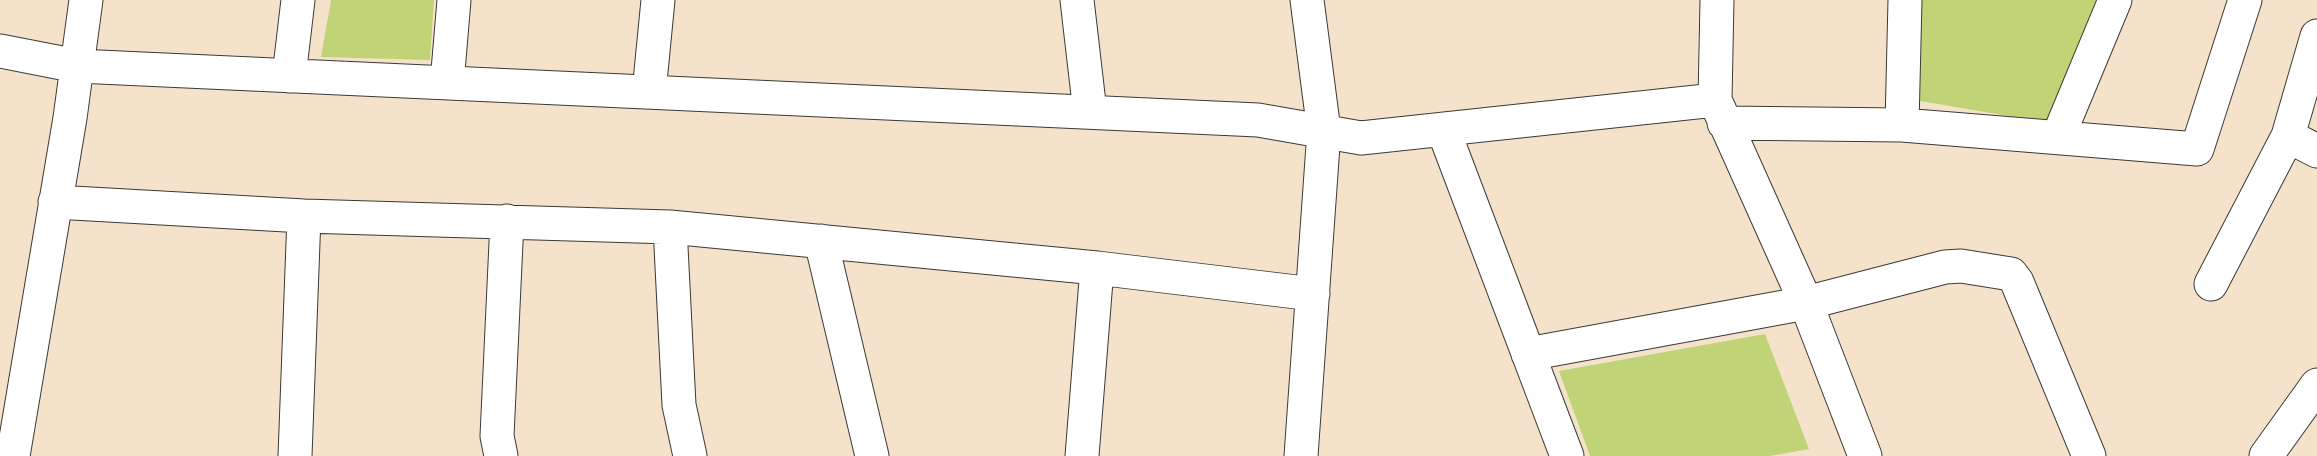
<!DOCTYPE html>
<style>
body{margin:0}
canvas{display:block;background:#f4e3ca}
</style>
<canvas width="2317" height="456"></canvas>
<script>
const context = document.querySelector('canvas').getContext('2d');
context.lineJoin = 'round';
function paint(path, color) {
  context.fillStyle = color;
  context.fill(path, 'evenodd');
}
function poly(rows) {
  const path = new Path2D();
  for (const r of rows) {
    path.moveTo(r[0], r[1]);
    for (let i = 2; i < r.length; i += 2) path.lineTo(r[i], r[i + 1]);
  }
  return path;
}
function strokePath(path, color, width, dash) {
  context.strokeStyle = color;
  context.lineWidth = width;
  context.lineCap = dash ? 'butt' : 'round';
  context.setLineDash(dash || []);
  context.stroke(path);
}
paint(poly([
 [331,0,434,0,430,60,321,57],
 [1921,0,2101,0,2050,123,1920,101],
 [1765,334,1809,449,1770,456,1590,456,1559,371]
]), '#c0d477');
const minor = poly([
 [1077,0,1090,112],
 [1717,0,1715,100,1806,303,1865,456],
 [2317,36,2288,136,2317,151],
 [0,51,77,66,1258,120,1361,138,1715,100],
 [289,76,298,0],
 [447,83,454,0],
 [649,92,658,0],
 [1724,123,1902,125,2197,149,2245,0],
 [1902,125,1905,0],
 [1443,129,1567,456],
 [2058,137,2115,0],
 [55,202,304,216,670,227,1097,268,1313,294],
 [670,227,679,405,690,456],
 [821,241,872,456],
 [2211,284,2288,136],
 [1528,354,1806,303,1945,267,1961,266,2011,274,2017,282,2089,456],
 [13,456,70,118,86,0],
 [295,456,304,216],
 [501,456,497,436,507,221],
 [1082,456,1097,268],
 [1301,456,1324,131,1307,0],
 [2266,456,2317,385]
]);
strokePath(minor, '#3c3a36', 35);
strokePath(minor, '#fff', 33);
</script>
